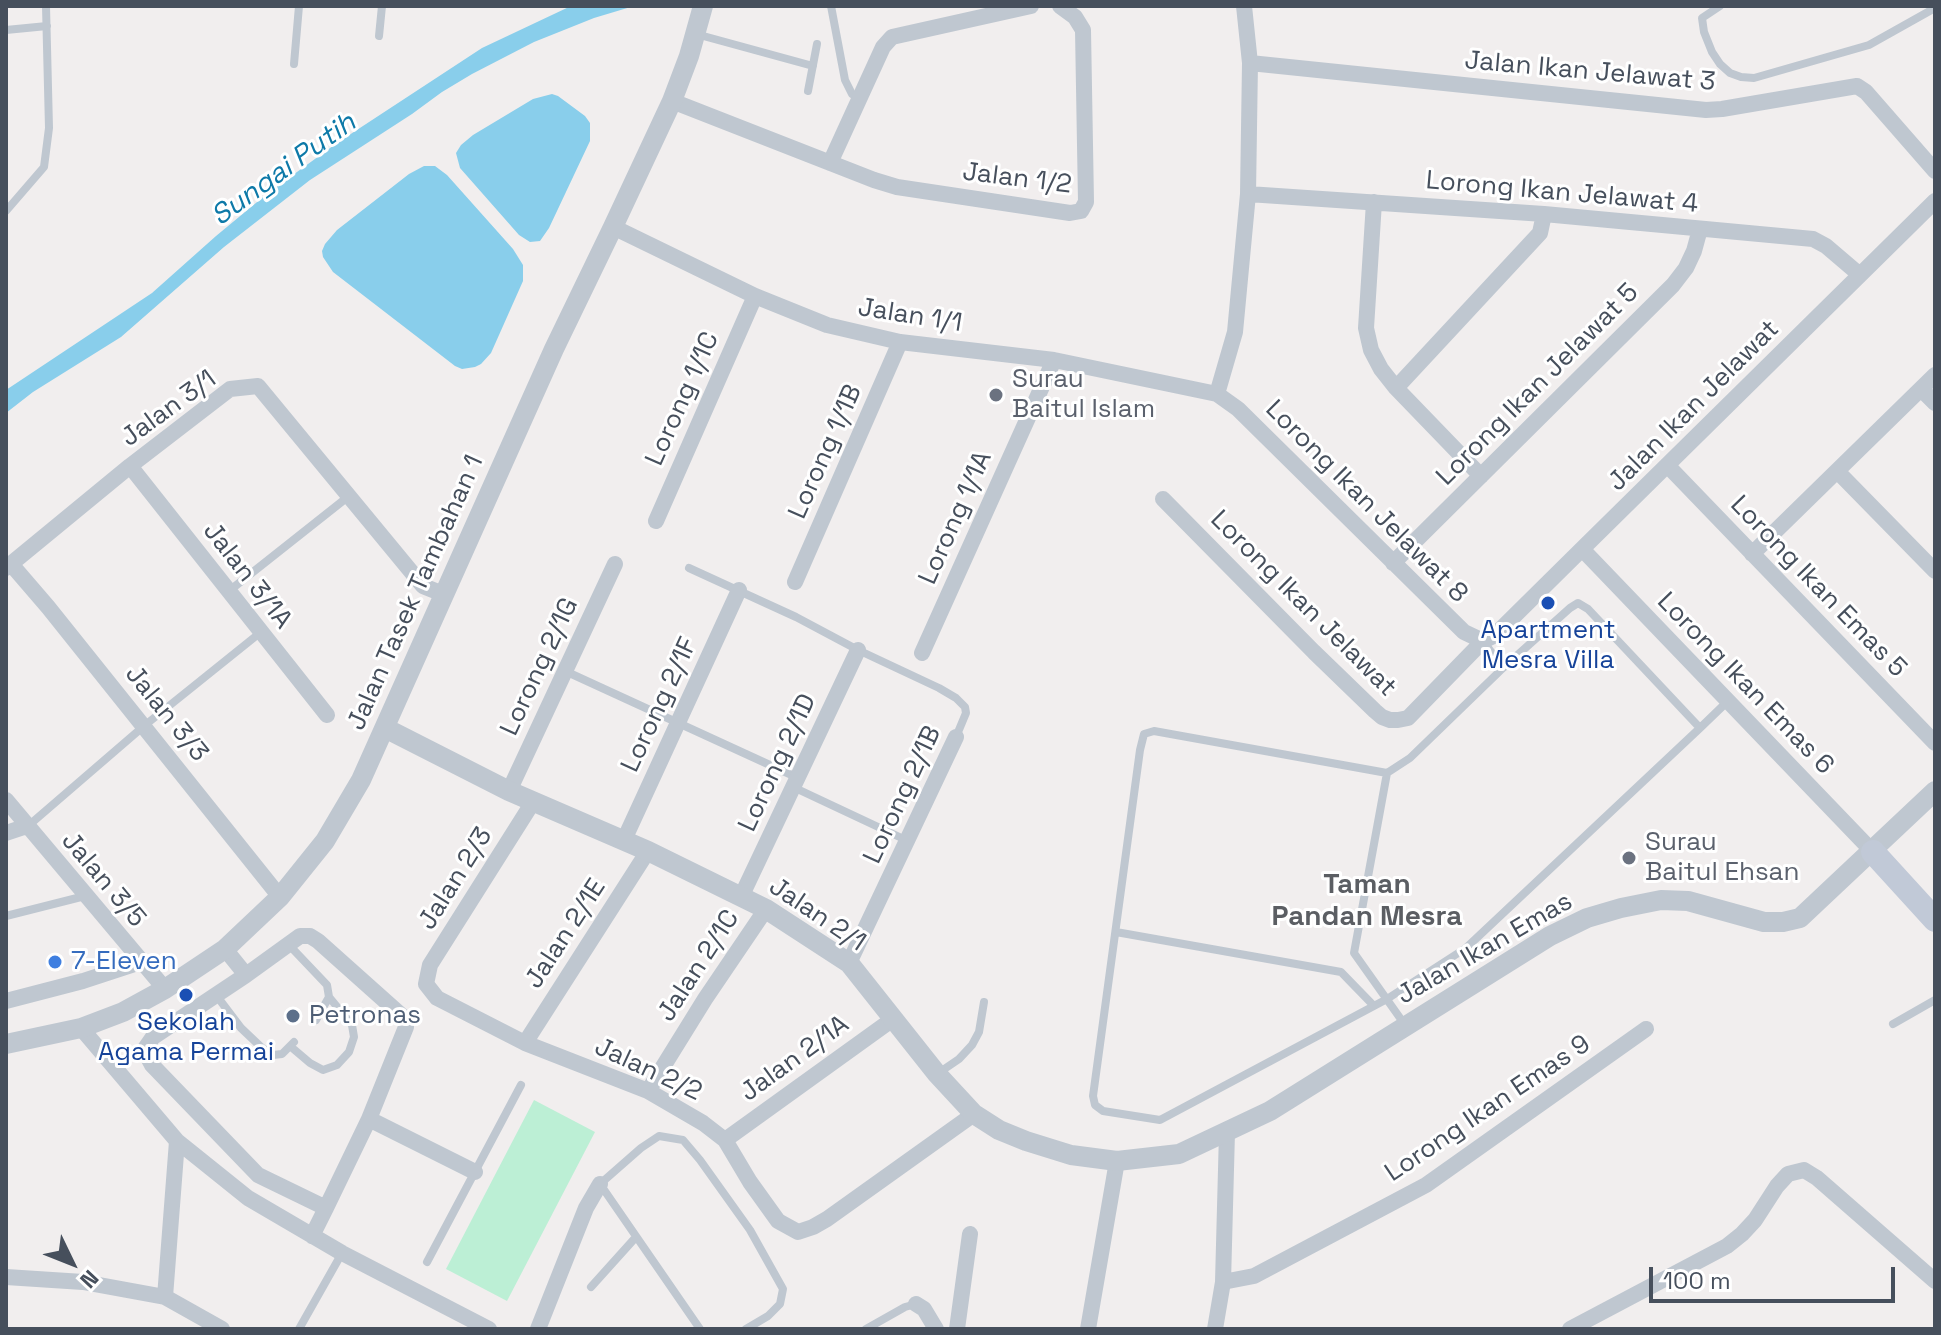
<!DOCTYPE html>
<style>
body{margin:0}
#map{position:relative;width:1941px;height:1335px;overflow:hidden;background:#f1eeee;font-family:"Space Grotesk",sans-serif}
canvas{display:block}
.frame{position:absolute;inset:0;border:8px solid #464f5c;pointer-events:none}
.north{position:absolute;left:32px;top:1223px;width:80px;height:80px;-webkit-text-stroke:6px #fff;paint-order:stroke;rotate:133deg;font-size:22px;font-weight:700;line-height:32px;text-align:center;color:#464f5c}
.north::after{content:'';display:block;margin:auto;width:28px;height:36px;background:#464f5c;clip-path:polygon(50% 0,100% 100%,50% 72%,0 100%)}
.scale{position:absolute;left:1649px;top:1267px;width:246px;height:36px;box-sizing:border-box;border:4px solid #464f5c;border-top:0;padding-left:10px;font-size:24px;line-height:28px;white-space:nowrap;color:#464f5c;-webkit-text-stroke:6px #fff;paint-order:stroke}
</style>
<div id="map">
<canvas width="1941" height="1335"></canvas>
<div class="frame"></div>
<div class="north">N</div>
<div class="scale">100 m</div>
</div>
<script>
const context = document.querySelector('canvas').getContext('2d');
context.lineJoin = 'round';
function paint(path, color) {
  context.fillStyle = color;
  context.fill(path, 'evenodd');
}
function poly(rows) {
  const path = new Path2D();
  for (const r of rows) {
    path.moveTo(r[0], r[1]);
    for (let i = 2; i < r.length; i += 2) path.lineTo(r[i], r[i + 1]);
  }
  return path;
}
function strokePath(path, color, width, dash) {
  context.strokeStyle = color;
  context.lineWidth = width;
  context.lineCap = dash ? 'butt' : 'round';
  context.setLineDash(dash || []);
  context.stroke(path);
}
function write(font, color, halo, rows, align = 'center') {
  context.font = font + ' "Space Grotesk",sans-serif';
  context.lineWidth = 6;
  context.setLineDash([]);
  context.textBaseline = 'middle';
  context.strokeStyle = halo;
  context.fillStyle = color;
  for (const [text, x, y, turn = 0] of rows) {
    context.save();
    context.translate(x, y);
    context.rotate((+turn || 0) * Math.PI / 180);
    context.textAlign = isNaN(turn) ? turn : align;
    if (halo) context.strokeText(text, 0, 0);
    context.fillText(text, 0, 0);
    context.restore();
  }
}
paint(poly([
 [534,1100,595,1132,507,1301,446,1269]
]), '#bcefd5');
paint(poly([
 [571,6,634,6,594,18,534,42,472,74,442,92,412,114,310,180,224,247,121,337,33,392,6,413,6,390,152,293,216,236,268,193,337,143,482,48],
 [552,94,558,96,585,116,590,123,590,141,549,228,540,241,530,242,519,235,460,168,456,153,461,145,473,135,533,99],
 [424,166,435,166,447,175,513,249,523,265,523,281,491,353,481,364,475,367,462,369,455,366,333,272,323,257,322,251,325,244,337,230,409,174]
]), '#89ceeb');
strokePath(poly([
 [831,6,845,80,852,94,859,98],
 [1720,6,1702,18,1704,32,1712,52,1720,64,1730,73,1741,77,1754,78,1869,45,1935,8],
 [6,30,47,26],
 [696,34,813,66],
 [379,36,382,6],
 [294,64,299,6],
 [808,91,817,44],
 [6,211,44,167,49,128,46,6],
 [689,568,796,617,858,650,939,688,956,698,965,707,966,713,956,737],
 [229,591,349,496],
 [1483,641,1503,668],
 [565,671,796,777],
 [1700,728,1588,609,1578,603,1570,608,1503,668,1410,758,1387,773,1154,731,1144,734,1140,750,1093,1096,1095,1105,1103,1111,1160,1120,1387,999,1466,948,1700,728,1728,701],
 [1387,773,1354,953,1405,1025],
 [793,787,908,841],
 [28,826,144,726,261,632],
 [6,916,85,896],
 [1116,932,1341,972,1374,1006],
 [289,945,327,985,329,997,316,1020],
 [216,995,241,1028,261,1047,273,1055,282,1054,294,1042],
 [1893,1024,1935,1000],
 [290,1046,310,1063,323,1070,337,1065,349,1052,354,1037,352,1025,329,997],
 [937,1074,959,1059,972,1045,979,1032,984,1002],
 [427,1262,521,1085],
 [591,1287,636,1237],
 [299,1329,342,1253],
 [700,1329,600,1184,641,1148,659,1136,683,1140,700,1160,750,1230,783,1289,780,1304,768,1316,746,1329],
 [866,1329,905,1307,916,1304]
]), '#bfc7d0', 8);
strokePath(poly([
 [1250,63,1706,110,1722,109,1857,86,1866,92,1935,171],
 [672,101,874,180,897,187,1070,213,1081,211,1086,202,1083,30,1075,17,1060,6],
 [830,163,883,47,892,37,1031,6],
 [1248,194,1544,214,1813,239,1826,246,1860,275],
 [1374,202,1366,328,1371,350,1381,369,1396,388,1481,476],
 [613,227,755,296,827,325,900,342,1054,360,1217,394,1238,409,1464,632,1483,641],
 [1396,388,1540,233,1544,214],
 [1921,389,1935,403],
 [1217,394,1235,332,1248,194,1250,63,1244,6],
 [1667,465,1935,743],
 [130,466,327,715],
 [1837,471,1935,571],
 [1163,499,1314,652,1375,711,1382,717,1390,720,1398,720,1408,718,1483,641,1495,635,1582,549,1935,201],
 [656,521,755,296],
 [1582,549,1873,852],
 [1752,554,1935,375],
 [1393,563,1673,285,1686,268,1694,251,1700,229],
 [11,564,48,607,280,897],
 [6,568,130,466,230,389,258,386,423,586,443,594],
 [795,582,900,342],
 [922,653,1054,360],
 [509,791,615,564],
 [6,800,165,989],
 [533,802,430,965,426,984,437,998,525,1043,648,1091,703,1123,725,1140,750,1182,778,1221,798,1232,813,1227,827,1219,974,1114],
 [6,833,27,826],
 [624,840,739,590],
 [741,897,858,650],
 [225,949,246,975],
 [849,963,956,737],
 [6,1001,83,981,141,962],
 [81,1028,177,1141,248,1198,342,1253,489,1329],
 [525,1043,648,851],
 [648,1091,705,999,766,909],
 [369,1119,475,1172],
 [725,1140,893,1019],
 [177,1141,165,1297,222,1329],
 [312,1236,326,1208,369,1119,406,1027,406,1022,402,1016,318,941,310,936,300,936,246,975,153,1037,144,1050,152,1065,258,1175,326,1208],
 [6,1277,83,1282,165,1297],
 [1223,1282,1254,1276,1426,1185,1646,1029],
 [916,1304,924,1309,936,1329],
 [538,1329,586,1208,600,1184],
 [957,1329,970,1234],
 [1088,1329,1117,1161],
 [1215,1329,1223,1282,1227,1132],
 [1570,1329,1727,1246,1742,1234,1755,1220,1777,1186,1788,1174,1804,1170,1817,1178,1935,1281]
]), '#bfc7d0', 16);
strokePath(poly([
 [385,728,509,791,648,851,766,909,849,963,937,1074,974,1114,999,1130,1026,1141,1071,1155,1117,1161,1179,1154,1270,1111,1550,936,1587,918,1621,908,1661,900,1688,901,1764,922,1783,922,1800,918,1935,791],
 [6,1044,81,1028,123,1012,165,989,225,949,280,897,325,841,361,780,554,349,613,227,672,101,689,56,703,6]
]), '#bfc7d0', 20);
strokePath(poly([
 [1873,852,1935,920]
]), '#c1c9d7', 24);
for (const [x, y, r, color] of [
 [996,395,8,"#6b7280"],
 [1548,603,8,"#1a4fb4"],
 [1629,858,8,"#6b7280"],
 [55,962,8,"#3f7fe0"],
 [186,995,8,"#1a4fb4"],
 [293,1016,8,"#5c6f8a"]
]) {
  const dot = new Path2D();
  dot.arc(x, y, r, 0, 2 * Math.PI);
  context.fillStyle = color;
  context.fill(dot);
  strokePath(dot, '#fff', 3);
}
write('26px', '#464f5c', '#fff', [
 ["Jalan Ikan Jelawat 3",1590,72,5],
 ["Jalan 1/2",1017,179,7],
 ["Lorong Ikan Jelawat 4",1562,193,5],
 ["Jalan 1/1",910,316,9],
 ["Lorong Ikan Jelawat 5",1538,385,-45],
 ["Lorong 1/1C",683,399,-66],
 ["Jalan Ikan Jelawat",1694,406,-45],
 ["Jalan 3/1",169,409,-36],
 ["Lorong 1/1B",826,452,-66],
 ["Lorong Ikan Jelawat 8",1366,502,45],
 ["Lorong 1/1A",956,518,-66],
 ["Jalan 3/1A",247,576,52],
 ["Lorong Ikan Emas 5",1818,587,46],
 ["Jalan Tasek Tambahan 1",416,593,-66],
 ["Lorong Ikan Jelawat",1303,604,45],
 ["Lorong 2/1G",540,667,-65],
 ["Lorong Ikan Emas 6",1745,684,46],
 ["Lorong 2/1F",660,705,-65],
 ["Jalan 3/3",166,714,51],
 ["Lorong 2/1D",778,763,-65],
 ["Lorong 2/1B",903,795,-65],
 ["Jalan 2/3",456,879,-58],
 ["Jalan 3/5",103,880,50],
 ["Jalan 2/1",817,915,34],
 ["Jalan 2/1E",566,934,-57],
 ["Jalan Ikan Emas",1485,949,-30],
 ["Jalan 2/1C",699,966,-57],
 ["Jalan 2/1A",795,1059,-36],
 ["Jalan 2/2",648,1070,25],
 ["Lorong Ikan Emas 9",1488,1109,-34]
]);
write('26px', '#5b616d', '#fff', [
 ["Surau",1012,380],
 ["Baitul Islam",1012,410],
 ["Surau",1645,843],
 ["Baitul Ehsan",1645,873]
], 'left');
write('26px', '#164399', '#fff', [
 ["Apartment",1548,631],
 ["Mesra Villa",1548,661],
 ["Sekolah",186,1023],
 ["Agama Permai",186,1053]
]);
write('26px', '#366cbe', '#fff', [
 ["7-Eleven",71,962]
], 'left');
write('26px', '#4e5e75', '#fff', [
 ["Petronas",309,1016]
], 'left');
write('italic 28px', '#0d79a8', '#fff', [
 ["Sungai Putih",284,170,-36]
]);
write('bold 28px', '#5b5e63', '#fff', [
 ["Taman",1367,885],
 ["Pandan Mesra",1367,917]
]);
</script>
